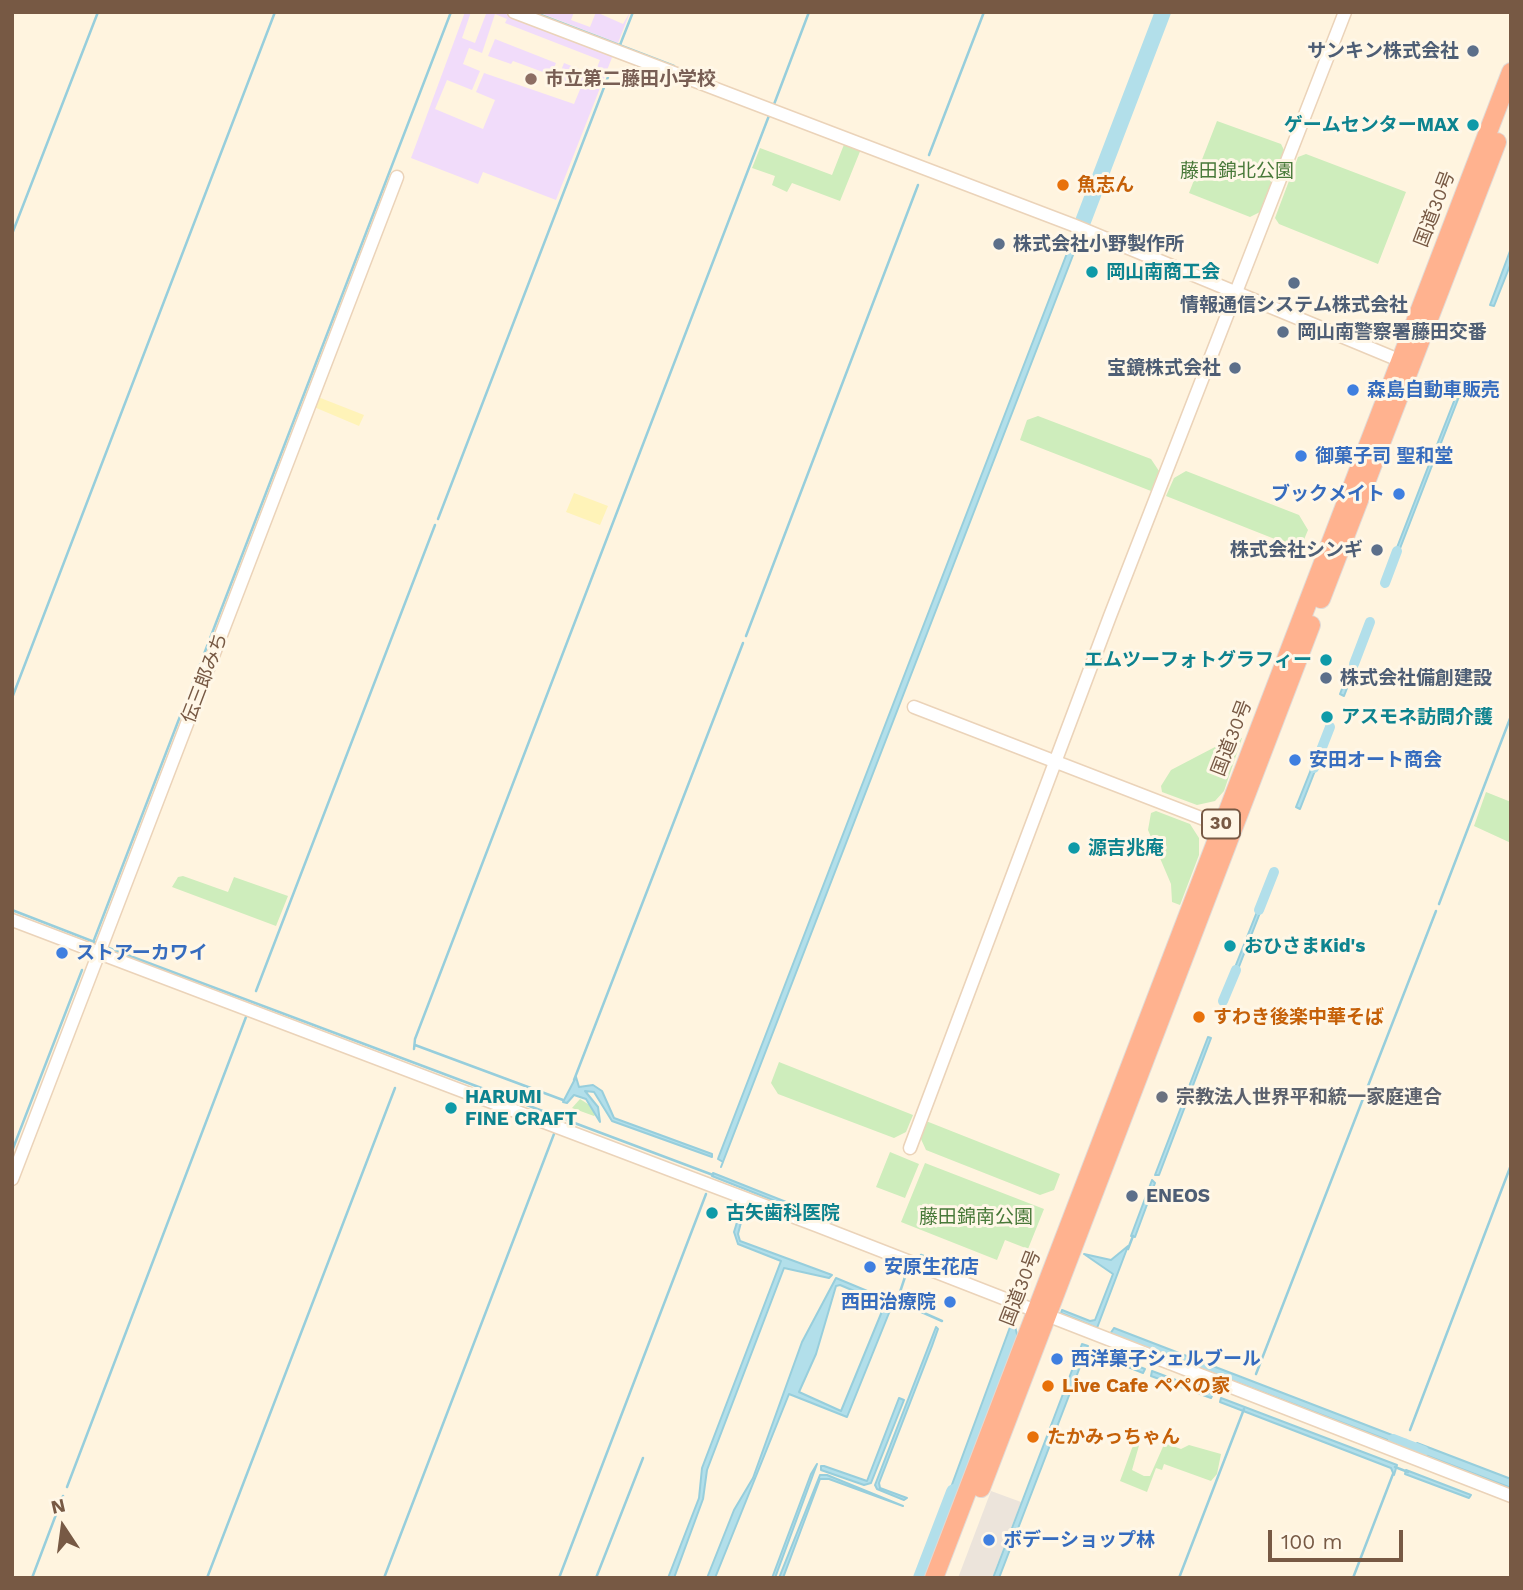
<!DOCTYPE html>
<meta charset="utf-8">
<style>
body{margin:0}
#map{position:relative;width:1523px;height:1590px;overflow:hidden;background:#fff4df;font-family:"Work Sans",sans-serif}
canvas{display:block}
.frame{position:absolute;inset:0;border:14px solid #775944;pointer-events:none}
.north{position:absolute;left:28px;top:1492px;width:70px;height:70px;-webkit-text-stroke:5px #fff7e7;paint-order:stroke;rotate:347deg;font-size:19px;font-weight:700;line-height:28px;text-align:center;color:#775944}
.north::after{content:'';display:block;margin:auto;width:24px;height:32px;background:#775944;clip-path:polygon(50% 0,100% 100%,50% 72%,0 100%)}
.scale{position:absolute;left:1268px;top:1530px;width:135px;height:32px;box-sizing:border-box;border:4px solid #775944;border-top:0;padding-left:9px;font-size:21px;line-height:24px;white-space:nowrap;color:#775944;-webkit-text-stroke:5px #fff7e7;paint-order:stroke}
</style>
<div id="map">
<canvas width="1523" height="1590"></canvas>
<div class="frame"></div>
<div class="north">N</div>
<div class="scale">100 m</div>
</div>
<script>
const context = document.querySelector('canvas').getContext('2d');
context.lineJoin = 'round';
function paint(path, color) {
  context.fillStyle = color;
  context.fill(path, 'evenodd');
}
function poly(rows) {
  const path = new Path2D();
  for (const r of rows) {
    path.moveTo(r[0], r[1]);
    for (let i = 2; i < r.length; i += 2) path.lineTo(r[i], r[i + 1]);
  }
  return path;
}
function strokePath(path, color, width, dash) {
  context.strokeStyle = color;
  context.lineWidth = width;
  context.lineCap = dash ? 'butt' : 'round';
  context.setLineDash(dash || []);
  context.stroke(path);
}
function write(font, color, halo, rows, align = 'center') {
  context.font = font + ' "Work Sans","Noto Sans JP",sans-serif';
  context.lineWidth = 6;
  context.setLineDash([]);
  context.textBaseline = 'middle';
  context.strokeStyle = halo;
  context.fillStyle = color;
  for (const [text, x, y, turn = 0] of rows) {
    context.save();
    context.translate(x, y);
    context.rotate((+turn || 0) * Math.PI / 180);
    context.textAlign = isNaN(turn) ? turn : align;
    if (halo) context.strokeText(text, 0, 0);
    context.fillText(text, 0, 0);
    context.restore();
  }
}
paint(poly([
 [991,1491,1021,1502,992,1578,958,1578]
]), '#ece4db');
paint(poly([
 [465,12,471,12,462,38,475,43,486,14,483,12,501,12,613,55,556,200,483,172,478,184,411,158],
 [495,14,507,19,505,23,600,60,594,75,564,63,558,78,581,87,574,104,484,73,476,92,495,100,483,129,435,109,447,80,472,90,480,71,463,64,469,48,482,53],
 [538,12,574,12,571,20,590,27,596,12,623,24,630,12,618,43],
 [495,39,556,63,551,75,513,61,511,64,488,56]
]), '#f1dcfa');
paint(poly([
 [1217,121,1281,144,1284,150,1260,212,1250,217,1189,193],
 [845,142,861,149,840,201,792,183,787,192,772,185,775,176,752,168,760,148,832,175],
 [1306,154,1406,192,1378,264,1279,224,1275,218,1298,157],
 [1038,416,1151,459,1159,471,1151,491,1020,440,1027,420],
 [1186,471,1299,515,1308,530,1300,549,1166,496,1174,478],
 [1236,736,1242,738,1224,791,1215,801,1197,805,1162,792,1161,786,1171,770],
 [1486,792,1511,802,1511,843,1474,826],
 [1156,811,1190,824,1199,838,1199,855,1180,905,1172,902,1171,884,1148,830,1151,813],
 [183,876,228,892,234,877,288,896,276,926,172,887,178,877],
 [779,1062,913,1115,906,1132,894,1138,778,1094,771,1083],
 [580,1099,591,1106,596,1114,594,1116,572,1108],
 [926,1121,1060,1174,1054,1190,1040,1195,926,1150,920,1137],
 [890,1152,919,1164,905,1198,876,1187],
 [925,1163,1044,1209,1028,1249,1005,1240,997,1260,901,1222],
 [1135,1440,1140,1442,1132,1470,1144,1476,1150,1476,1166,1440,1167,1444,1181,1449,1189,1445,1221,1454,1217,1474,1211,1481,1164,1464,1162,1470,1156,1468,1147,1492,1120,1481]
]), '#ceedbc');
paint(poly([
 [318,397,364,415,359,426,314,407],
 [574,493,608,506,600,525,566,512]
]), '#fff3b8');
const water = poly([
 [1074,235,1080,237,721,1167,723,1162,718,1159,719,1156,1074,235],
 [1510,251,1511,263,1494,306,1490,305,1510,251],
 [1460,386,1462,389,1434,461,1431,460,1460,386],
 [1430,462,1433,463,1394,564,1391,563,1430,462],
 [1357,650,1361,652,1344,696,1340,694,1357,650],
 [1316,757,1320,758,1300,809,1296,807,1316,757],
 [1262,899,1265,900,1233,982,1230,980,1262,899],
 [1208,1037,1211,1038,1159,1175,1155,1175,1208,1037],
 [576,1077,579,1087,593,1085,602,1091,614,1118,712,1154,712,1157,612,1121,594,1092,585,1091,598,1107,600,1122,586,1099,574,1095,567,1103,563,1102,576,1077],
 [713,1173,819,1215,818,1218,712,1176,713,1173],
 [1152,1180,1155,1183,1135,1237,1131,1236,1152,1180],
 [745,1207,738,1234,740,1241,832,1275,829,1278,784,1268,707,1470,703,1499,674,1578,668,1578,699,1498,702,1468,781,1261,738,1244,734,1232,741,1209,745,1207],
 [1128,1246,1097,1328,1061,1313,1062,1310,1090,1321,1095,1320,1113,1274,1084,1254,1111,1260,1128,1246],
 [836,1278,889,1300,891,1308,847,1417,789,1394,715,1578,707,1578,734,1510,753,1478,802,1342,836,1278],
 [840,1285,885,1304,841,1411,799,1392,816,1354,836,1286,840,1285],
 [1013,1319,1018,1338,951,1512,943,1509,1013,1319],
 [936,1327,938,1329,932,1346,879,1483,880,1488,907,1498,904,1500,877,1489,875,1485,936,1327],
 [1114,1328,1405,1440,1403,1446,1110,1334,1114,1328],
 [1082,1344,1088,1346,999,1578,993,1578,1082,1344],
 [1104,1353,1145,1369,1143,1373,1103,1357,1104,1353],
 [1152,1371,1213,1394,1211,1398,1151,1376,1152,1371],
 [899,1398,904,1400,871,1483,864,1485,821,1470,821,1466,824,1466,867,1481,899,1398],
 [1221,1398,1397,1465,1394,1475,1391,1468,1220,1402,1221,1398],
 [1417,1443,1511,1479,1511,1488,1412,1450,1417,1443],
 [817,1464,775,1578,772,1578,811,1474,817,1464],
 [1406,1470,1471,1495,1469,1498,1405,1474,1406,1470],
 [820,1475,827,1475,903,1506,829,1479,820,1479,783,1578,779,1578,820,1475]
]);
paint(water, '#b2dfea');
strokePath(water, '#97cedc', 2);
strokePath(poly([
 [533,12,674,66],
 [620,45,633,12],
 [773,107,809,12],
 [929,155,984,12],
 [12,234,98,12],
 [438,519,608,77],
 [746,636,918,185],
 [12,698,275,12],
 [1439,904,1511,716],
 [12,910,97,943],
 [94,940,451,12],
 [106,947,713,1175],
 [256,991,435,525],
 [415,1045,563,1100],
 [414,1049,415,1039,770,113],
 [574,1080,743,643],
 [12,1151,82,970],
 [817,1215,833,1222],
 [1128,1249,1133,1236],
 [921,1255,938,1262],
 [907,1271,899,1295,899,1302,942,1321],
 [1010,1289,1020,1293],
 [1256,1374,1436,911],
 [1410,1430,1511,1165],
 [1405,1444,1406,1440],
 [1395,1467,1408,1472],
 [67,1487,246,1017],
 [32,1578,63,1496],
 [207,1578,395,1088],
 [384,1578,554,1134],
 [559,1578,706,1194],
 [596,1578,643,1458],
 [1179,1578,1244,1409],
 [1353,1578,1393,1474]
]), '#97cedc', 2.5);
strokePath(poly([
 [1385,583,1397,551],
 [1354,664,1370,622],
 [1314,768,1330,727],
 [1259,910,1274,872],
 [1223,1001,1236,970],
 [1393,1439,1424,1451]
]), '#b2dfea', 10);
strokePath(poly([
 [1082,224,1163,12],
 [921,1578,954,1492]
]), '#b2dfea', 16);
const secondary = poly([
 [514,12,1073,225,1406,363],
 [914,707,1227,828],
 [12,920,818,1226,1511,1496],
 [910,1148,1110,616,1345,12],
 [12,1179,397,177]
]);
const highway = poly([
 [1321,599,1497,142],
 [981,1488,1311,625],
 [934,1578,1511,72]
]);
strokePath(secondary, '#ebd3b9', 15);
strokePath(highway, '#e1dad6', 20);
strokePath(secondary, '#fff', 12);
strokePath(highway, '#ffb28f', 18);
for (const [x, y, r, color] of [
 [1473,51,7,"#5c6f8a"],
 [531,79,7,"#8d6e63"],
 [1473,125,7,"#0f9aa8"],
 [1063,185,7,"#e8710a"],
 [999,244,7,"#5c6f8a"],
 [1092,272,7,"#0f9aa8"],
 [1294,283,7,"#5c6f8a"],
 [1283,332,7,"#5c6f8a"],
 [1235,368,7,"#5c6f8a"],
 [1353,390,7,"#3f7fe0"],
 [1301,456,7,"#3f7fe0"],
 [1399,494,7,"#3f7fe0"],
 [1377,550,7,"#5c6f8a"],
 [1326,660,7,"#0f9aa8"],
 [1326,678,7,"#5c6f8a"],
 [1327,717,7,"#0f9aa8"],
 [1295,760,7,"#3f7fe0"],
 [1074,848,7,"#0f9aa8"],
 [1230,946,7,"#0f9aa8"],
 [62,953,7,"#3f7fe0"],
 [1199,1017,7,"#e8710a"],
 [1162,1097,7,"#6b7280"],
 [451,1108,7,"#0f9aa8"],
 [1132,1196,7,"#5c6f8a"],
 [712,1213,7,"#0f9aa8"],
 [870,1267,7,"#3f7fe0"],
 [950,1302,7,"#3f7fe0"],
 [1057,1359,7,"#3f7fe0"],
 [1048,1386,7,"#e8710a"],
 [1033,1437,7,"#e8710a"],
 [989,1540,7,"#3f7fe0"]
]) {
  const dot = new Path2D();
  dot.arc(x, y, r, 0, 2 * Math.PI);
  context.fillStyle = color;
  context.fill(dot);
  strokePath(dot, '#fff7e7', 2.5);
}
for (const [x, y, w] of [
 [1221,824,38]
]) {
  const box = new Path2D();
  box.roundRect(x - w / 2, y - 14.5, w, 29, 5);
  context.fillStyle = '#fff7e7';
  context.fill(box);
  strokePath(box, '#775944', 2);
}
write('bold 18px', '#775944', null, [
 ["30",1221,824]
]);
write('bold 19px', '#4e5e75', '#fff7e7', [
 ["サンキン株式会社",1459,51,"right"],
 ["株式会社小野製作所",1013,244],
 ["情報通信システム株式会社",1294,305,"center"],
 ["岡山南警察署藤田交番",1297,332],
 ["宝鏡株式会社",1221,368,"right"],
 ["株式会社シンギ",1363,550,"right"],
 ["株式会社備創建設",1340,678],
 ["ENEOS",1146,1196]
], 'left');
write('bold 19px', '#785e54', '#fff7e7', [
 ["市立第二藤田小学校",545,79]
], 'left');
write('bold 19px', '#0d838f', '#fff7e7', [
 ["ゲームセンターMAX",1459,125,"right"],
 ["岡山南商工会",1106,272],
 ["エムツーフォトグラフィー",1312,660,"right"],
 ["アスモネ訪問介護",1341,717],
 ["源吉兆庵",1088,848],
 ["おひさまKid's",1244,946],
 ["HARUMI",465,1097],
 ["FINE CRAFT",465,1119],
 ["古矢歯科医院",726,1213]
], 'left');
write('19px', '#487939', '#fff7e7', [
 ["藤田錦北公園",1237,171],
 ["藤田錦南公園",976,1217]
]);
write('bold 19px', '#c56008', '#fff7e7', [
 ["魚志ん",1077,185],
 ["すわき後楽中華そば",1213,1017],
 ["Live Cafe ペペの家",1062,1386],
 ["たかみっちゃん",1047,1437]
], 'left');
write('19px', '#775944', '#fff7e7', [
 ["国道30号",1435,209,-69],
 ["伝三郎みち",205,678,-69],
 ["国道30号",1232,738,-69],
 ["国道30号",1021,1288,-69]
]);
write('bold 19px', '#366cbe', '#fff7e7', [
 ["森島自動車販売",1367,390],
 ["御菓子司 聖和堂",1315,456],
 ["ブックメイト",1385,494,"right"],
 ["安田オート商会",1309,760],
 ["ストアーカワイ",76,953],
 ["安原生花店",884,1267],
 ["西田治療院",936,1302,"right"],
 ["西洋菓子シェルブール",1071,1359],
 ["ボデーショップ林",1003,1540]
], 'left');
write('bold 19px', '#5b616d', '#fff7e7', [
 ["宗教法人世界平和統一家庭連合",1176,1097]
], 'left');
</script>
